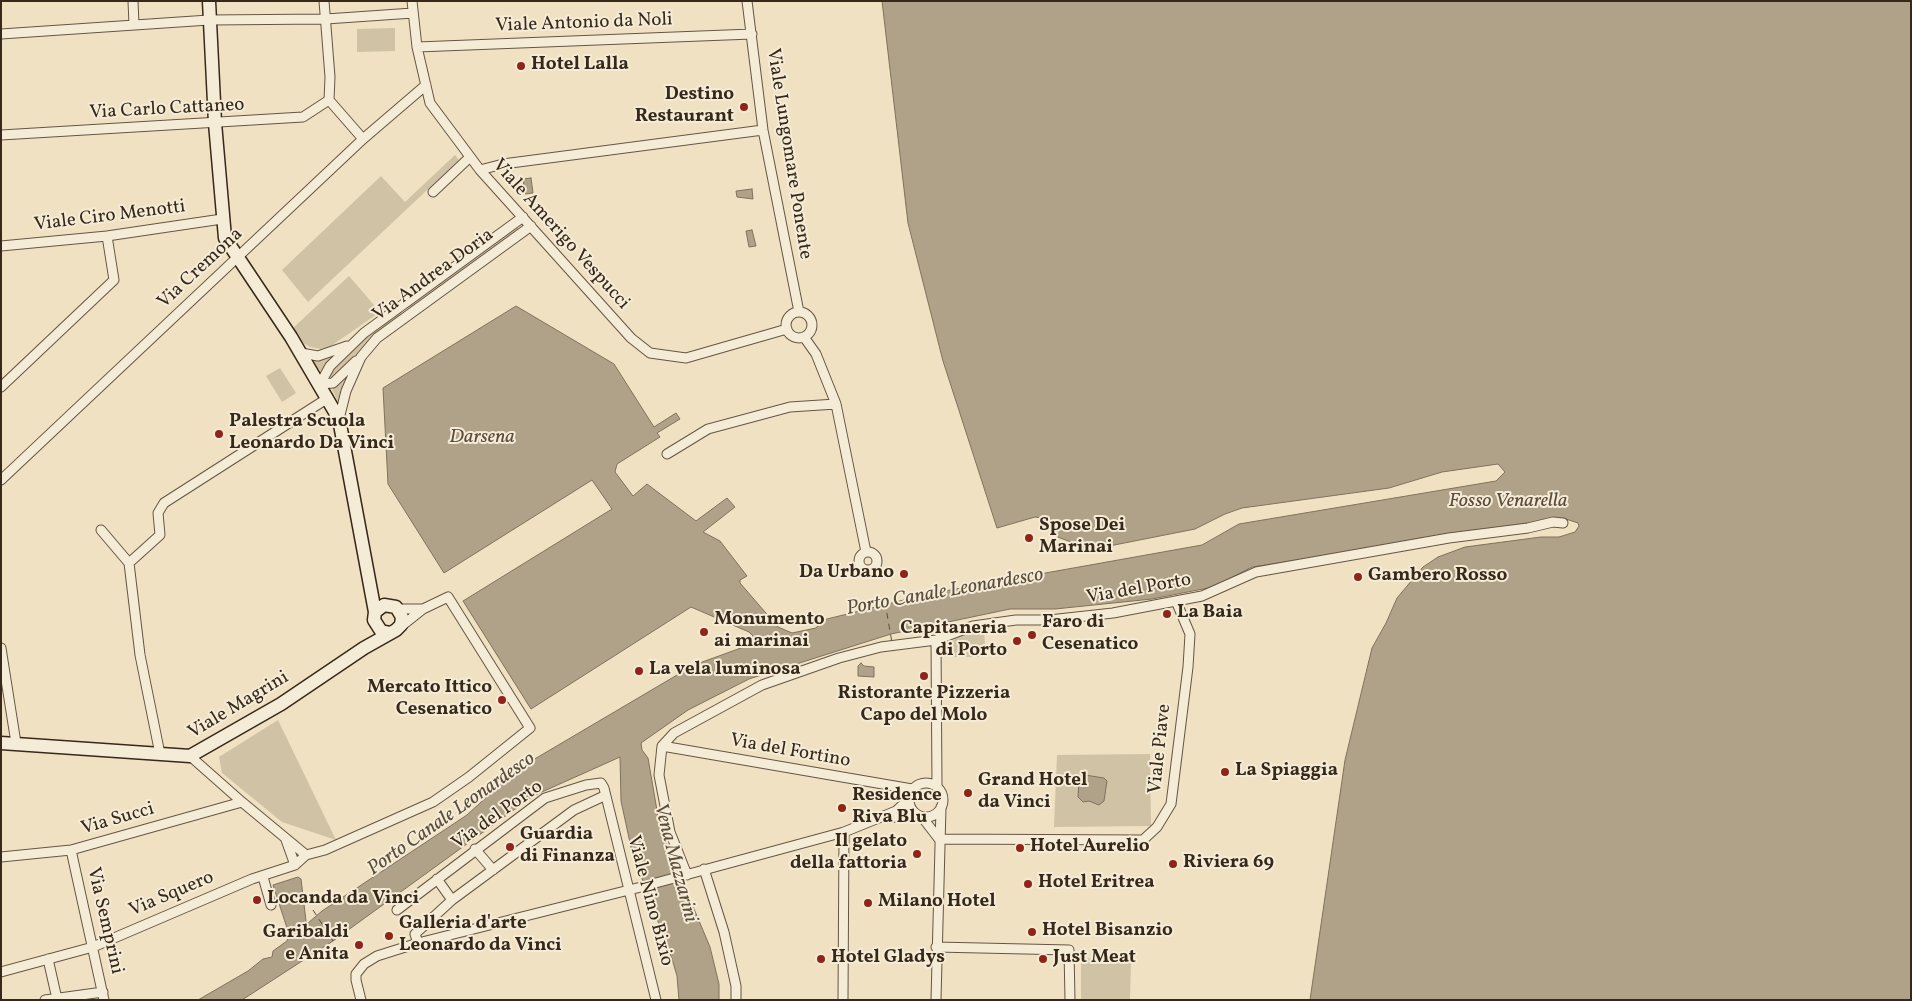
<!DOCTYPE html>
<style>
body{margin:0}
#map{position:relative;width:1912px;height:1001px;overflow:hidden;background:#efe1c2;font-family:Vollkorn,serif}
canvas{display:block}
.frame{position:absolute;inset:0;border:2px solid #37281a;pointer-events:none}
</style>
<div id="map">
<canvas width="1912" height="1001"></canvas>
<div class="frame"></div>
</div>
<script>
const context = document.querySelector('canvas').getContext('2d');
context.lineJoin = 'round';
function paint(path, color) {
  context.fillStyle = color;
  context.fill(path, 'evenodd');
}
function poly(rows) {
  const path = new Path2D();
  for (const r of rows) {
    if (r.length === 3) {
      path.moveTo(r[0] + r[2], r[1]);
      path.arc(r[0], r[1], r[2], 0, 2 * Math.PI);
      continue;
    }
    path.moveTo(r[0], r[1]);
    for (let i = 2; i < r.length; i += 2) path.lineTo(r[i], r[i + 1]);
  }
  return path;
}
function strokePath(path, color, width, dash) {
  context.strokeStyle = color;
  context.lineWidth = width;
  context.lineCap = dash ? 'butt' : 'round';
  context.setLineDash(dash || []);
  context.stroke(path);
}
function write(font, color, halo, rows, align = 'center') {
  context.font = font + ' Vollkorn,serif';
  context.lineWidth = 4;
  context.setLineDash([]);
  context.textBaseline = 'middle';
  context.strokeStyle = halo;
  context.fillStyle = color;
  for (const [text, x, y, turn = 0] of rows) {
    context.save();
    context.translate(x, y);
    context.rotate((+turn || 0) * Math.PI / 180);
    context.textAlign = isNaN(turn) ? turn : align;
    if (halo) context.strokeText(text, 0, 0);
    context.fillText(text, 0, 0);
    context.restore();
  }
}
paint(poly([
 [395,28,395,51,357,52,357,29],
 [455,155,459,160,308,302,282,270,381,176,405,202],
 [513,228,518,228,517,231,410,308,408,305],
 [349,276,380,312,331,346,321,349,310,347,303,343,293,328],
 [401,311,403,314,373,336,337,376,328,378,329,375,341,360,369,333],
 [332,357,321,372,312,359,320,360],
 [354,367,339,404,331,387,340,383],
 [280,368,296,393,282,402,266,376],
 [984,630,986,657,946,657,947,645,957,637],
 [278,720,336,840,282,822,222,773,219,757],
 [1150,754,1151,826,1054,827,1057,755],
 [1081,958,1131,960,1130,1000,1081,1000]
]), '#d0c2a5');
const water = poly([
 [882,1,1911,1,1911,1000,1310,1000,1345,760,1372,648,1386,623,1397,598,1423,567,1438,557,1465,547,1541,537,1559,537,1575,532,1579,526,1578,523,1566,519,1252,567,1213,587,1152,599,1055,609,1010,609,891,634,749,679,688,710,641,743,642,750,648,758,660,828,710,947,719,984,719,1000,679,1000,677,976,672,959,632,852,621,801,620,757,533,796,333,941,242,1000,198,1000,248,971,263,959,272,957,273,951,287,941,289,934,273,885,298,877,301,879,306,921,308,923,322,911,467,815,516,770,694,665,752,644,753,636,749,632,691,607,531,709,463,601,612,509,592,480,444,573,388,484,383,388,516,306,614,364,654,427,676,413,680,419,657,433,660,437,617,464,615,472,633,496,647,484,696,521,727,498,735,507,703,532,720,541,747,576,740,580,740,583,778,627,792,633,816,628,823,620,928,594,1202,545,1239,524,1496,481,1505,472,1498,464,1442,472,1389,488,1242,508,1225,514,1195,529,1084,551,1071,542,1055,536,1042,518,1035,517,997,528,943,361,908,223,882,1],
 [531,178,533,193,525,194,523,179,531,178],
 [752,189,753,199,737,197,736,191,752,189],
 [752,230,756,246,749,247,746,231,752,230],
 [861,663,864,666,874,667,874,677,858,676,858,666,861,663],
 [1085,775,1104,778,1107,781,1104,801,1099,805,1089,801,1083,802,1078,797,1079,780,1085,775]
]);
paint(water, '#b0a289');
strokePath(water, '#80715d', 1);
strokePath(poly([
 [885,602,892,643],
 [313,910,333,941]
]), '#5b4d3b', 1, [6, 5]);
const street = poly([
 [133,1,134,25],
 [324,1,330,77,329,100,363,139],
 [412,1,417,47,430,103,480,170,631,338,650,353,686,358,787,329],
 [747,1,763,130,799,312],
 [1,34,209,20,326,19,413,13],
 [417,47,752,34],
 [1,135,303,117,329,100],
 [480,170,503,164,763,130],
 [433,192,470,157],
 [1,246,107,236,222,219],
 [799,325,13],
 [804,337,816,354,836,404,866,552],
 [301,353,318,356,347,346],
 [320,384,330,366,364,333,523,217],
 [320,384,333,383,356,361],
 [1,387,114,280,107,236],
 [339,419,346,391,361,357,377,338,531,226],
 [667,454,708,429,790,407,836,404],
 [1,480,363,139,426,85],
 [101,530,129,563,140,655,160,754],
 [868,561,9],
 [129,563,160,535,158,513,164,503,328,398],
 [398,609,423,609],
 [936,640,937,787],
 [1,648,16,743],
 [662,746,912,789],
 [190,756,242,802,306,855],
 [926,800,17],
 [922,817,939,839],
 [888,818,916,814],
 [939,839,1143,840,1157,827,1171,804,1188,667,1190,634,1176,601],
 [286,840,295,865],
 [475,849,493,870],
 [71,850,104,1000],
 [1,857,71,850,242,802],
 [704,869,724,932,736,986,736,1000],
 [687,875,670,832,659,775,662,746,674,733,762,685,839,658,881,647,936,640,973,626,1016,620,1049,620,1113,613,1202,596,1256,572,1449,538,1528,528,1553,522,1563,523],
 [263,877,271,905],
 [437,879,452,900],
 [397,910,545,798,586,785,601,783,604,788,656,1000],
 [418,943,415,934,452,900,574,810,604,796],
 [936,947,1069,950,1070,1000],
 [48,959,57,999],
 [1,972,93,947,252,879,295,865,306,855,325,850,433,802,469,777,530,728,448,597,423,609,399,628],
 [45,1000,103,992],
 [361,1000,356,980,356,974,364,964,377,956,418,943,641,887,844,832,896,811,909,799],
 [843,1000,844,832],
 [936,1000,941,807]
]);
const secondary = poly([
 [209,1,215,123,225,238,291,337,339,419,375,612,374,620,381,631,390,633],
 [1,743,190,756,281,704,364,648,396,630,401,625,402,617,396,607,384,605,375,612]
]);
strokePath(street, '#655644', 11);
strokePath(secondary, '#37281a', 15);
strokePath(street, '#f5ecd7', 9);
strokePath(secondary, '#f5ecd7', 12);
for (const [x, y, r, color] of [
 [521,66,5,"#8f2418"],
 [744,107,5,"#8f2418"],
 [219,434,5,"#8f2418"],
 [1029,538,5,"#8f2418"],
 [904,574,5,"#8f2418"],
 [1358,577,5,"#8f2418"],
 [1167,614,5,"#8f2418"],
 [704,632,5,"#8f2418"],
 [1032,635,5,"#8f2418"],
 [1017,641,5,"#8f2418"],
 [639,671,5,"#8f2418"],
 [924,676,5,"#8f2418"],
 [502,700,5,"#8f2418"],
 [1225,772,5,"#8f2418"],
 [968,793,5,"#8f2418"],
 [842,808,5,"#8f2418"],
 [510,847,5,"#8f2418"],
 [1020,848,5,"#8f2418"],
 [917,854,5,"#8f2418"],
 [1173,864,5,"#8f2418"],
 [1028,884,5,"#8f2418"],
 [257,900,5,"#8f2418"],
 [868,903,5,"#8f2418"],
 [1032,932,5,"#8f2418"],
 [389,936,5,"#8f2418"],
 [359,945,5,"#8f2418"],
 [821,959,5,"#8f2418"],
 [1043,959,5,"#8f2418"]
]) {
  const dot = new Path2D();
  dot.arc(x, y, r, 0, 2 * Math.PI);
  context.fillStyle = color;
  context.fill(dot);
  strokePath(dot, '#f5ecd7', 2);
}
write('19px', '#37281a', '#f5ecd7', [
 ["Viale Antonio da Noli",584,24,-2],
 ["Via Carlo Cattaneo",167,110,-3],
 ["Viale Lungomare Ponente",788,154,81],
 ["Viale Ciro Menotti",110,217,-7],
 ["Viale Amerigo Vespucci",560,235,48],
 ["Via Cremona",201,269,-43],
 ["Via Andrea Doria",434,276,-36],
 ["Via del Porto",1139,590,-10],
 ["Viale Magrini",239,706,-31],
 ["Viale Piave",1161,749,-84],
 ["Via del Fortino",790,752,10],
 ["Via del Porto",498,816,-35],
 ["Via Succi",118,820,-16],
 ["Via Squero",172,895,-23],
 ["Viale Nino Bixio",649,901,75],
 ["Via Semprini",104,921,77]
]);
write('bold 19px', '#37281a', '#f5ecd7', [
 ["Hotel Lalla",531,66],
 ["Destino",734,96,"right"],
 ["Restaurant",734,118,"right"],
 ["Palestra Scuola",229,423],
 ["Leonardo Da Vinci",229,445],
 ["Spose Dei",1039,527],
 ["Marinai",1039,549],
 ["Da Urbano",894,574,"right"],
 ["Gambero Rosso",1368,577],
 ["La Baia",1177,614],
 ["Monumento",714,621],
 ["ai marinai",714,643],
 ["Faro di",1042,624],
 ["Cesenatico",1042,646],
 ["Capitaneria",1007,630,"right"],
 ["di Porto",1007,652,"right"],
 ["La vela luminosa",649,671],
 ["Mercato Ittico",492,689,"right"],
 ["Cesenatico",492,711,"right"],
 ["Ristorante Pizzeria",924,695,"center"],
 ["Capo del Molo",924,717,"center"],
 ["La Spiaggia",1235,772],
 ["Grand Hotel",978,782],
 ["da Vinci",978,804],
 ["Residence",852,797],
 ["Riva Blu",852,819],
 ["Guardia",520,836],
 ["di Finanza",520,858],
 ["Il gelato",907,843,"right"],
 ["della fattoria",907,865,"right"],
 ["Hotel Aurelio",1030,848],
 ["Riviera 69",1183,864],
 ["Hotel Eritrea",1038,884],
 ["Locanda da Vinci",267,900],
 ["Milano Hotel",878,903],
 ["Galleria d'arte",399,925],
 ["Leonardo da Vinci",399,947],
 ["Hotel Bisanzio",1042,932],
 ["Garibaldi",349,934,"right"],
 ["e Anita",349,956,"right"],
 ["Hotel Gladys",831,959],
 ["Just Meat",1053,959]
], 'left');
write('italic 20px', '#5b4d3b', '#f5ecd7', [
 ["Darsena",482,438],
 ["Fosso Venarella",1508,502],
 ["Porto Canale Leonardesco",945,593,-10],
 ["Porto Canale Leonardesco",452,815,-35],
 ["Vena Mazzarini",674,863,75]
]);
</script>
